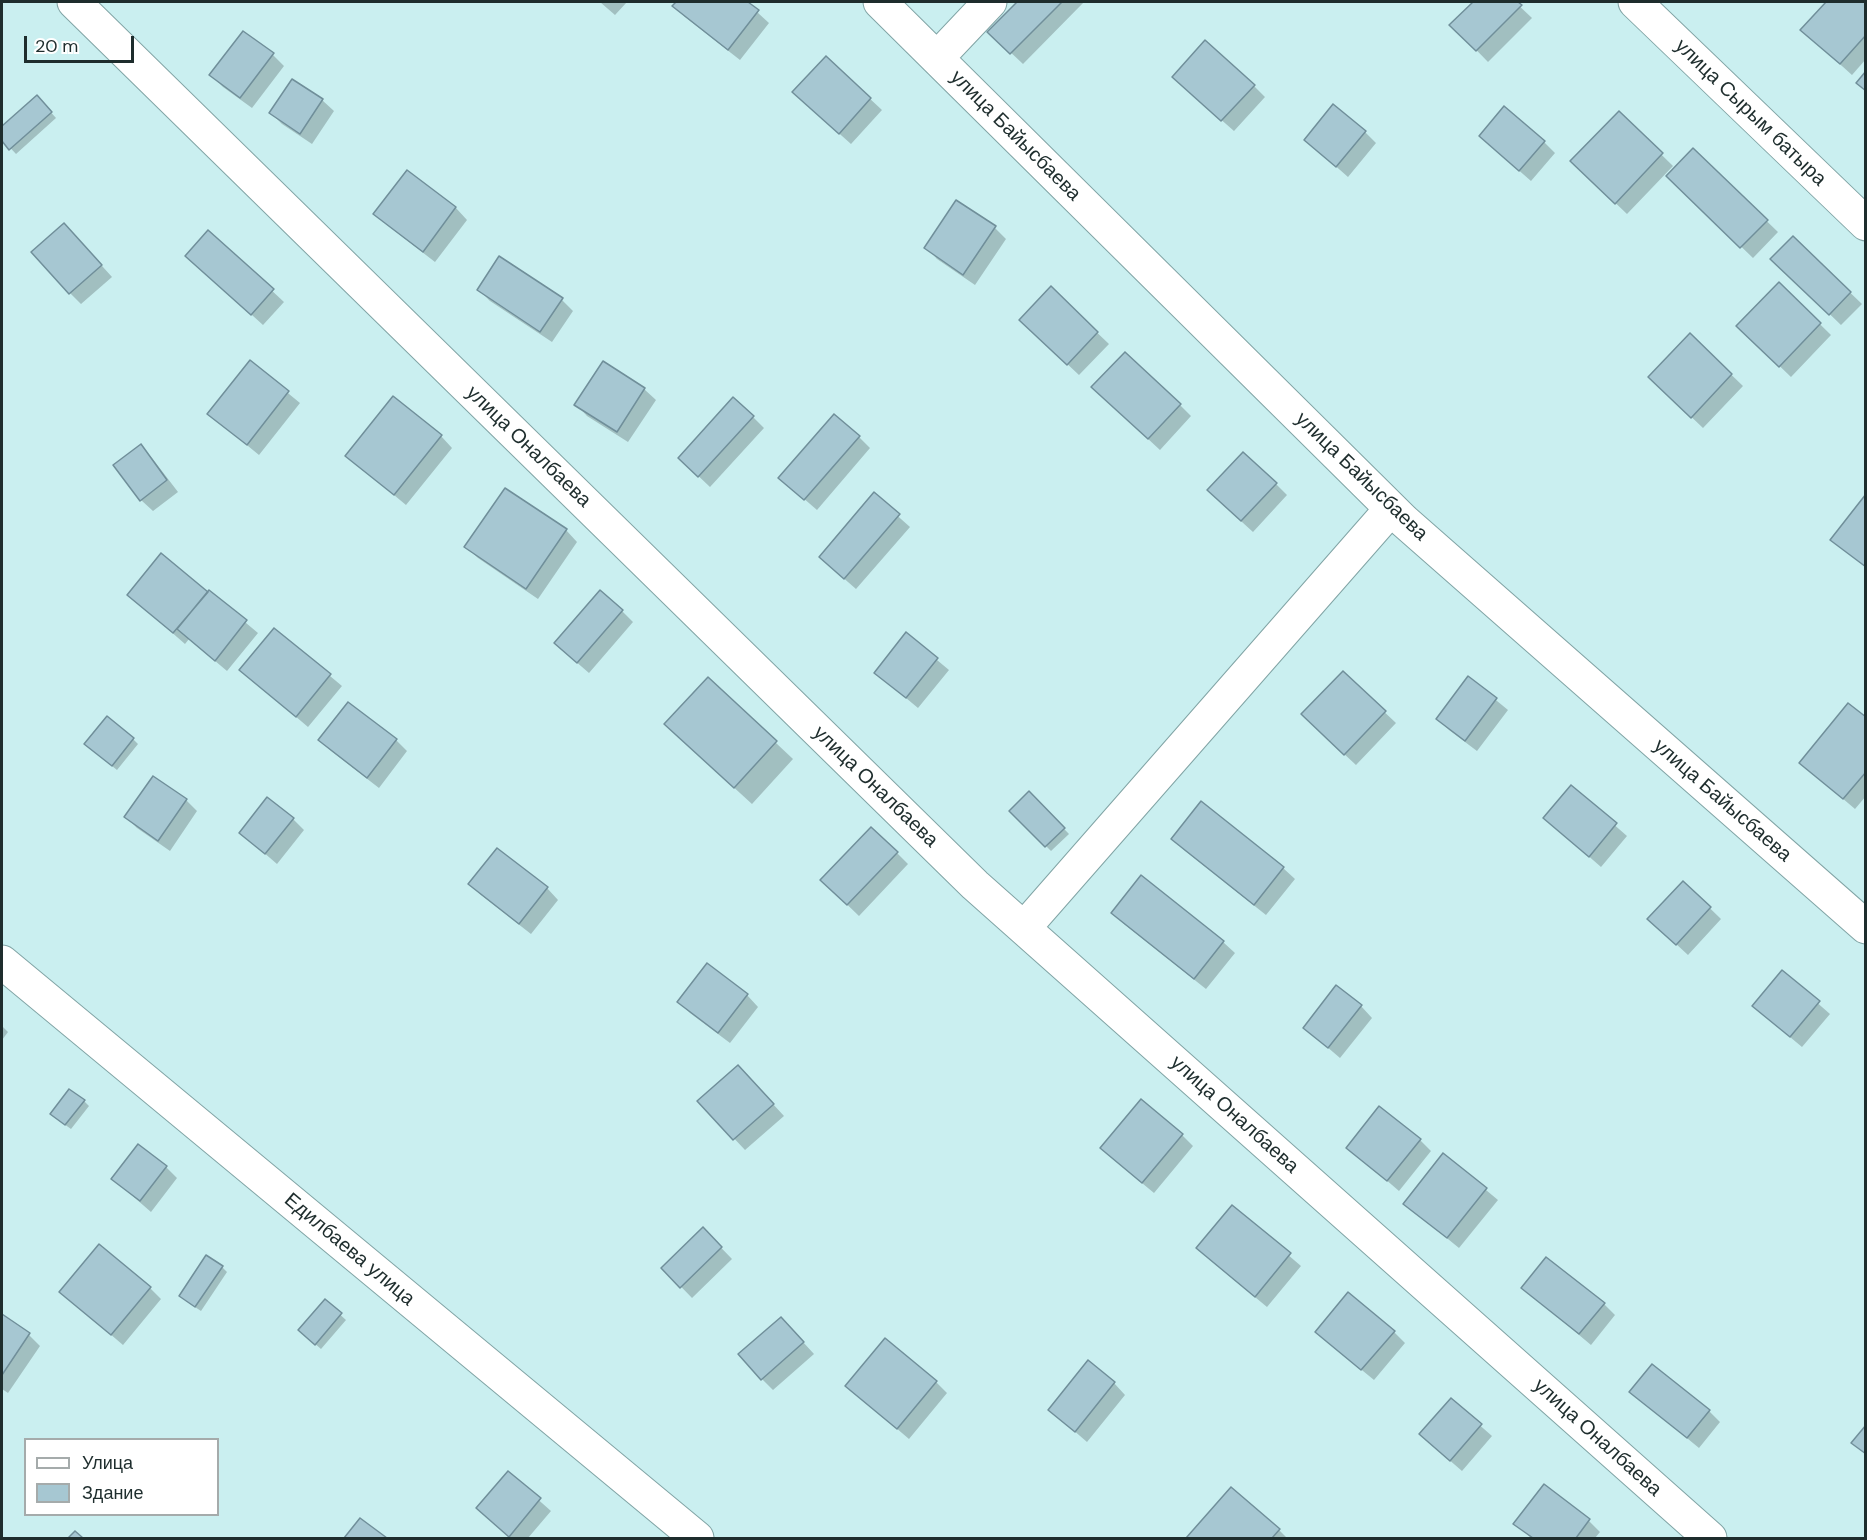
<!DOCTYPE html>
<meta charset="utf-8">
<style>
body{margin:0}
#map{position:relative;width:1867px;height:1540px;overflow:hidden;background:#caeff0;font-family:"DM Sans",sans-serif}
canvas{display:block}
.frame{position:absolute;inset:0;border:3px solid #1e2d2d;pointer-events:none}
.legend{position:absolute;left:24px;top:1438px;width:195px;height:78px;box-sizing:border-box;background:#fff;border:2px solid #a5abab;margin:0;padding:8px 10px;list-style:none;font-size:18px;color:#1e2d2d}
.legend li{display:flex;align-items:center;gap:12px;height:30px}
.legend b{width:30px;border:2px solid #a5abab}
.scale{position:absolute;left:24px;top:36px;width:110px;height:27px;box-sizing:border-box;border:3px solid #1e2d2d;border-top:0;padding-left:8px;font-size:18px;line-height:21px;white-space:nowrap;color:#1e2d2d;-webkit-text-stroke:4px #fff;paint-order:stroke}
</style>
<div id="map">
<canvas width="1867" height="1540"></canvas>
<div class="frame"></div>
<ul class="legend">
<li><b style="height:8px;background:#fff"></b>Улица</li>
<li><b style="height:16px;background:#a6c7d2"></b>Здание</li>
</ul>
<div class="scale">20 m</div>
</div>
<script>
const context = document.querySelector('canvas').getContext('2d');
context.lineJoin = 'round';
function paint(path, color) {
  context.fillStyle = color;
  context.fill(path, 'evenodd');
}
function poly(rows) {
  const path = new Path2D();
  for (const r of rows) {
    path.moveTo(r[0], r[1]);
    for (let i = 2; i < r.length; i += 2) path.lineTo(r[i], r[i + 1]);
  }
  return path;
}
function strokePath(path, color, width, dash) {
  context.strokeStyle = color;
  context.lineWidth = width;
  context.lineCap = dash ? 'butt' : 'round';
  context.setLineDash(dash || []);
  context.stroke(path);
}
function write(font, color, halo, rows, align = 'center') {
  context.font = font + ' "DM Sans",sans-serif';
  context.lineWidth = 4.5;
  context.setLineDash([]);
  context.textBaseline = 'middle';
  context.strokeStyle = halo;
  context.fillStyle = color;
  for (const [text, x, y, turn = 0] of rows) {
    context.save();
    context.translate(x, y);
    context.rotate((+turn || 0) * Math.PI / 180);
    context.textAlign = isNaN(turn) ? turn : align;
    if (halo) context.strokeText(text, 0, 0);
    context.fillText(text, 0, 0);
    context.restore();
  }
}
paint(poly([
 [600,2,627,2,615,15],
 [678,2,746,2,769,23,740,60,685,17,674,6],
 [1019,2,1084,2,1023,64,989,32],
 [1475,2,1515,2,1532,18,1488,62,1452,25],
 [1828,2,1866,2,1866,59,1852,75,1802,30],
 [243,33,273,55,284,66,252,108,223,87,211,75],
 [826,58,882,110,851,144,805,103],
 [293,81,322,100,334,111,312,144,282,124,271,113],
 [1254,86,1265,97,1234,131,1185,88],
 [37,97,56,118,16,154,2,139,2,128],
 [1619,113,1673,166,1627,214,1583,172],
 [1365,132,1376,143,1348,177,1306,140],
 [1544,142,1555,153,1531,181,1492,147],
 [1693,150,1778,232,1753,258,1668,176],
 [407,172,456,208,467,220,435,262,387,225,375,214],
 [957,202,995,228,1006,239,975,285,937,259,926,247],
 [209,232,284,302,263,325,199,267],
 [75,236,112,277,81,304,70,293],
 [1793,238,1862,304,1841,325,1784,270],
 [1779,284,1831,335,1791,377,1738,326],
 [1051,289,1109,344,1079,375,1032,331],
 [479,290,562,300,573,311,552,342,490,301],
 [1690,335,1743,386,1703,428,1661,388],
 [250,362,300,403,259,455,209,414],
 [644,389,656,400,628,442,587,416,576,404],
 [1105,399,1180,405,1191,416,1160,450],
 [753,417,764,428,710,487,691,469],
 [441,436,452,448,406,505,347,456],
 [859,437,870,448,817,510,780,478],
 [140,446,152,458,178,492,153,511,141,500],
 [1276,484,1287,495,1253,532,1220,502],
 [874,495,910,527,856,589,832,568],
 [1866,496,1866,568,1832,539],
 [566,530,577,542,538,599,478,558,466,547],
 [209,592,258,633,227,671,189,639,185,644,129,595,208,594],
 [622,611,633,622,589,673,567,654],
 [275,630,342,686,308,727,241,670],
 [907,635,949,670,918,708,876,673],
 [1343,673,1396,723,1356,765,1314,726],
 [1469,678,1508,710,1477,751,1449,730,1438,719],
 [708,679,793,759,752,804,683,741],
 [1866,719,1866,796,1855,809,1801,763],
 [133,739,138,744,117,770,91,749],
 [320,740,396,740,407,751,379,788,331,751],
 [1571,787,1627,836,1601,867,1545,818],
 [1029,793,1069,834,1051,851,1011,811],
 [186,800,197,811,170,851,137,828,126,817],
 [1201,804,1283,868,1295,879,1266,915,1184,850,1173,839],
 [293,819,304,830,277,864,241,833],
 [497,850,547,888,558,900,531,934,481,895,470,884],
 [897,853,908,864,859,916,833,891],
 [1141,877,1223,942,1235,953,1206,989,1124,924,1113,913],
 [1684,883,1721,919,1688,955,1661,930],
 [1782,972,1830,1014,1802,1047,1766,1017],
 [747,995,758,1007,730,1043,690,1013,679,1002],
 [1361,1006,1372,1018,1340,1058,1305,1028],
 [2,1026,8,1032,2,1040],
 [749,1078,784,1116,745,1150,699,1101],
 [84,1101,89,1106,71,1129,57,1119],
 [1182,1135,1193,1146,1154,1193,1113,1159],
 [1420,1140,1431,1151,1399,1191,1348,1147],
 [1444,1155,1498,1200,1459,1248,1405,1204],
 [166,1167,177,1178,151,1212,113,1179],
 [1232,1207,1301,1266,1267,1307,1209,1259],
 [703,1229,732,1259,692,1298,663,1268],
 [222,1267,227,1272,201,1311,186,1301],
 [150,1288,161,1299,123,1345,61,1292],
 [1523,1288,1604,1304,1615,1315,1591,1345],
 [325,1301,346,1320,321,1349,305,1335],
 [2,1316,29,1335,40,1346,8,1393,2,1389],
 [792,1330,814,1354,773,1390,762,1379],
 [1394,1332,1405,1343,1374,1380,1329,1343],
 [936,1382,947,1393,909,1439,847,1386],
 [1114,1383,1125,1395,1087,1442,1050,1410],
 [1631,1392,1709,1411,1720,1422,1699,1448],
 [1451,1400,1492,1436,1462,1471,1432,1445],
 [508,1473,551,1511,528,1538,511,1538,478,1508],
 [1544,1486,1589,1521,1600,1532,1595,1538,1531,1538,1515,1524],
 [1231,1489,1279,1530,1287,1538,1188,1538],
 [361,1520,384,1538,346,1538]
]), '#0003');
const building = poly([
 [676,2,748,2,759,10,728,50,672,6,676,2],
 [1017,2,1062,2,1010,54,987,32,1017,2],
 [1473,2,1518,2,1522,5,1476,51,1449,25,1473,2],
 [1826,2,1866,2,1866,35,1840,64,1800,30,1826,2],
 [243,31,274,53,240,98,209,75,243,31],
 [1205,40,1255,85,1221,121,1172,77,1205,40],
 [826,56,871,98,839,134,792,92,826,56],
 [1866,71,1866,91,1856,83,1866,71],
 [292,79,323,99,300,134,269,113,292,79],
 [37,95,52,112,9,150,2,141,2,126,37,95],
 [1333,104,1366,131,1336,167,1304,140,1333,104],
 [1504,106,1545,141,1519,171,1479,136,1504,106],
 [1619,111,1663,153,1615,204,1570,161,1619,111],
 [1693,148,1768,220,1740,248,1666,176,1693,148],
 [407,170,456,207,423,252,373,214,407,170],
 [956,200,996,226,963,275,924,248,956,200],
 [64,223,102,265,69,294,31,252,64,223],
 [208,230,274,289,251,315,185,256,208,230],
 [1793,236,1851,292,1829,315,1770,259,1793,236],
 [499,256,563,298,540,332,477,290,499,256],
 [1779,282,1821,323,1779,367,1736,326,1779,282],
 [1051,286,1098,332,1067,365,1019,320,1051,286],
 [1690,333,1732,374,1691,418,1648,377,1690,333],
 [1125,352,1181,404,1148,439,1091,387,1125,352],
 [250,360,289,391,247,445,207,414,250,360],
 [603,361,645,388,617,432,574,405,603,361],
 [393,396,442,435,394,495,345,456,393,396],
 [733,397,754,416,698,477,678,458,733,397],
 [834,414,860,436,804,500,778,478,834,414],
 [141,444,167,480,140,501,113,465,141,444],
 [1243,452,1277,483,1241,521,1207,490,1243,452],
 [505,488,567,529,526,589,464,547,505,488],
 [874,492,900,514,844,579,819,557,874,492],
 [1866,494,1866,567,1830,540,1866,494],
 [161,553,208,592,173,633,127,595,161,553],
 [209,590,247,620,215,661,177,629,209,590],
 [600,590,623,610,577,663,554,643,600,590],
 [274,628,331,674,296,717,239,670,274,628],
 [906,632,938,658,906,698,874,673,906,632],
 [1343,671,1386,711,1344,755,1301,714,1343,671],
 [1468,676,1497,698,1465,741,1436,719,1468,676],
 [708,677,777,741,734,788,664,724,708,677],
 [348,702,397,739,367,778,318,740,348,702],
 [1848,703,1866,717,1866,772,1843,799,1799,763,1848,703],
 [107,716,134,738,112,766,84,744,107,716],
 [153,776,187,799,158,841,124,817,153,776],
 [1571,785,1617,823,1589,857,1543,818,1571,785],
 [1029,791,1065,828,1045,847,1009,811,1029,791],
 [267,797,294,818,265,854,239,833,267,797],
 [1201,801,1284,867,1254,905,1171,839,1201,801],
 [871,827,898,852,847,905,820,880,871,827],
 [497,848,548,887,519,924,468,884,497,848],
 [1141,875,1224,941,1194,979,1111,913,1141,875],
 [1683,881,1711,907,1676,945,1647,919,1683,881],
 [707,963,748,994,718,1033,677,1002,707,963],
 [1782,970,1820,1001,1790,1037,1752,1006,1782,970],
 [1336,985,1362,1005,1328,1048,1303,1028,1336,985],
 [738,1065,774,1104,733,1140,697,1101,738,1065],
 [69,1089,85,1100,65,1125,50,1114,69,1089],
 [1141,1099,1183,1134,1142,1183,1100,1148,1141,1099],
 [1379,1106,1421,1139,1387,1181,1346,1148,1379,1106],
 [138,1144,167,1166,140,1201,111,1179,138,1144],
 [1443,1153,1487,1188,1447,1238,1403,1204,1443,1153],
 [1232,1205,1291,1253,1255,1297,1196,1248,1232,1205],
 [703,1227,722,1247,680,1288,661,1268,703,1227],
 [99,1244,151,1287,111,1335,59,1292,99,1244],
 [206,1255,223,1266,195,1307,179,1296,206,1255],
 [1546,1257,1605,1303,1579,1334,1521,1288,1546,1257],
 [1348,1292,1395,1331,1361,1370,1315,1332,1348,1292],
 [325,1299,342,1313,315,1345,298,1330,325,1299],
 [2,1314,30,1333,2,1375,2,1314],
 [781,1317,804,1342,761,1380,738,1354,781,1317],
 [885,1338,937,1381,897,1429,845,1386,885,1338],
 [1088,1360,1115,1382,1075,1432,1048,1410,1088,1360],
 [1652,1364,1710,1410,1687,1438,1629,1392,1652,1364],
 [1451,1398,1482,1424,1450,1461,1419,1434,1451,1398],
 [1866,1425,1866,1454,1851,1443,1866,1425],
 [508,1471,541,1498,509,1537,476,1508,508,1471],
 [1544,1484,1590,1519,1576,1538,1533,1538,1513,1524,1544,1484],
 [1231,1487,1280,1529,1272,1538,1186,1538,1231,1487],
 [360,1518,387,1538,344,1538,360,1518],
 [75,1531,83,1538,68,1538,75,1531]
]);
paint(building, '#a6c7d2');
strokePath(building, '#708f9a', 1.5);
const street = poly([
 [74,2,975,885,1710,1538],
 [880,2,1404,521,1866,927],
 [937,58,990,2],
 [1024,928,1391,509]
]);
const secondary = poly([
 [1635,2,1866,224],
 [2,962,697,1538]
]);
strokePath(street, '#81a4a5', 35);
strokePath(secondary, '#81a4a5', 35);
strokePath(street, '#fff', 33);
strokePath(secondary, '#fff', 33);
write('20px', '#1e2d2d', '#fff', [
 ["улица Сырым батыра",1750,113,44],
 ["улица Байысбаева",1015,136,45],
 ["улица Оналбаева",528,447,44],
 ["улица Байысбаева",1361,477,44],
 ["улица Оналбаева",875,787,44],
 ["улица Байысбаева",1722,801,41],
 ["улица Оналбаева",1234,1115,42],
 ["Едилбаева улица",349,1250,40],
 ["улица Оналбаева",1597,1438,42]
]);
</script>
